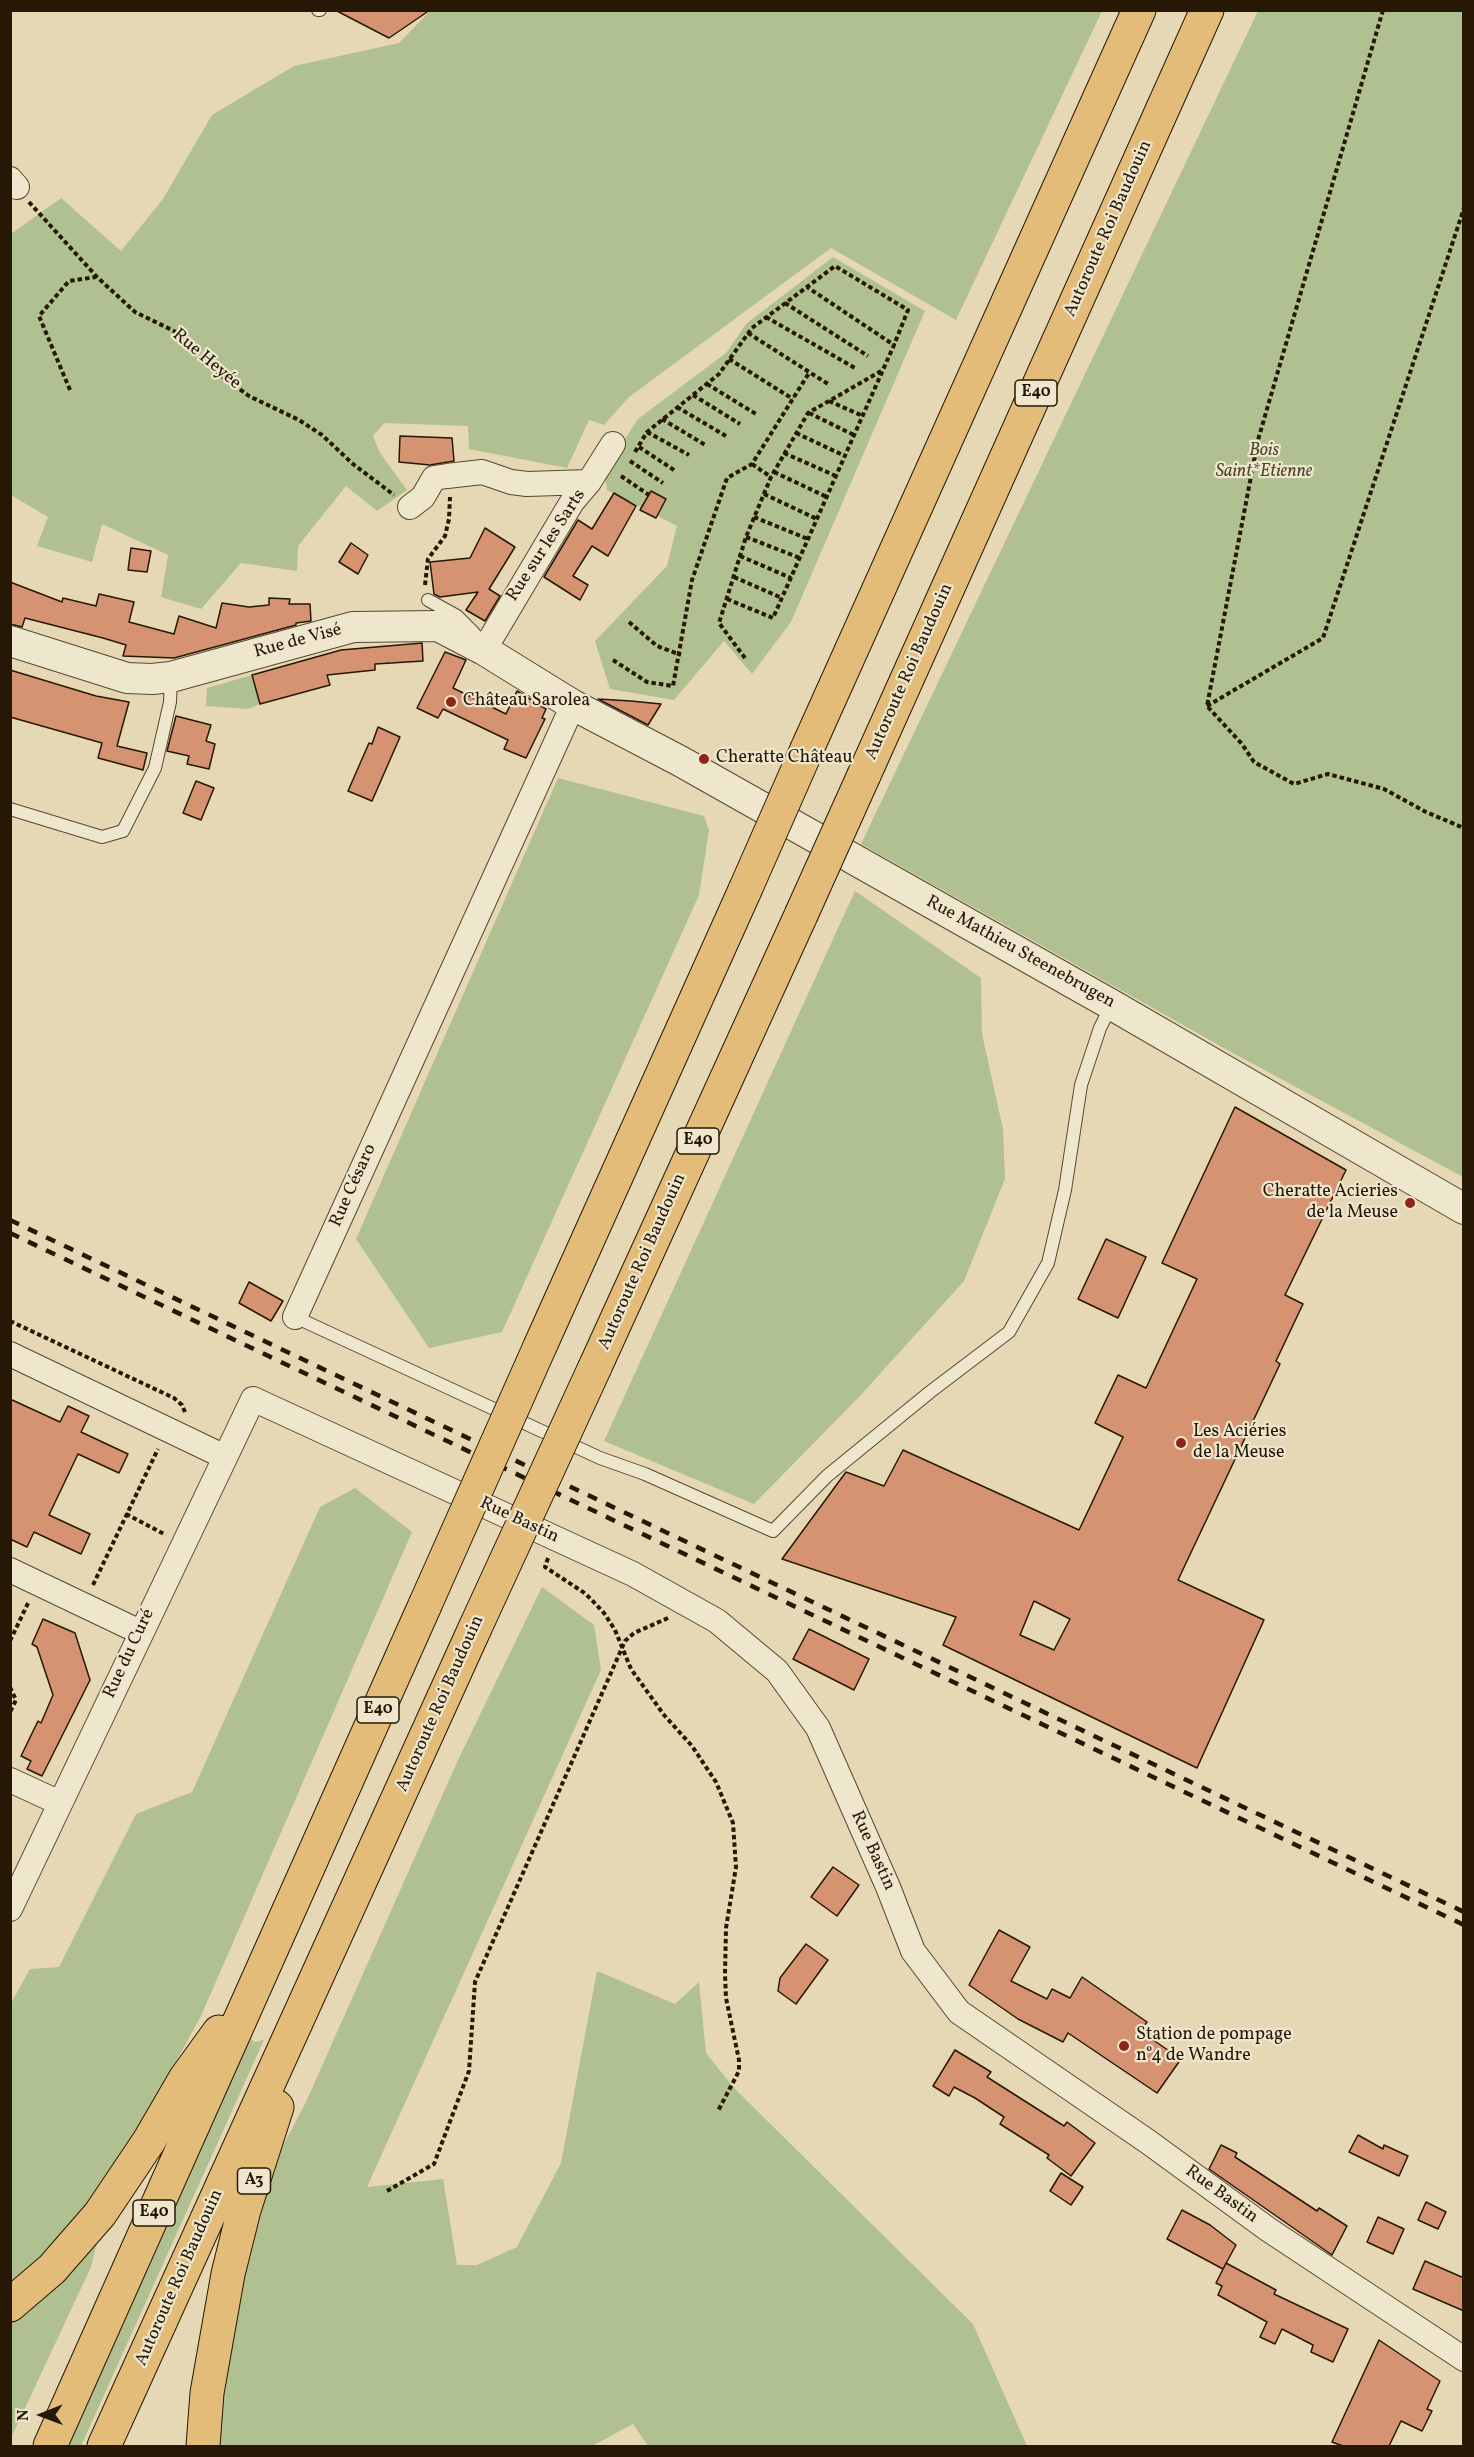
<!DOCTYPE html>
<meta charset="utf-8">
<style>
body{margin:0}
#map{position:relative;width:1474px;height:2457px;overflow:hidden;background:#e6d8b4;font-family:Vollkorn,serif}
canvas{display:block}
.frame{position:absolute;inset:0;border:12px solid #261804;pointer-events:none}
.north{position:absolute;left:12px;top:2385px;width:60px;height:60px;-webkit-text-stroke:4px #efe6ce;paint-order:stroke;rotate:269deg;font-size:16px;font-weight:700;line-height:24px;text-align:center;color:#261804}
.north::after{content:'';display:block;margin:auto;width:21px;height:27px;background:#261804;clip-path:polygon(50% 0,100% 100%,50% 72%,0 100%)}
</style>
<div id="map">
<canvas width="1474" height="2457"></canvas>
<div class="frame"></div>
<div class="north">N</div>
</div>
<script>
const context = document.querySelector('canvas').getContext('2d');
context.lineJoin = 'round';
function paint(path, color) {
  context.fillStyle = color;
  context.fill(path, 'evenodd');
}
function poly(rows) {
  const path = new Path2D();
  for (const r of rows) {
    path.moveTo(r[0], r[1]);
    for (let i = 2; i < r.length; i += 2) path.lineTo(r[i], r[i + 1]);
  }
  return path;
}
function strokePath(path, color, width, dash) {
  context.strokeStyle = color;
  context.lineWidth = width;
  context.lineCap = dash ? 'butt' : 'round';
  context.setLineDash(dash || []);
  context.stroke(path);
}
function write(font, color, halo, rows, align = 'center') {
  context.font = font + ' Vollkorn,serif';
  context.lineWidth = 4.5;
  context.setLineDash([]);
  context.textBaseline = 'middle';
  context.strokeStyle = halo;
  context.fillStyle = color;
  for (const [text, x, y, turn = 0] of rows) {
    context.save();
    context.translate(x, y);
    context.rotate((+turn || 0) * Math.PI / 180);
    context.textAlign = isNaN(turn) ? turn : align;
    if (halo) context.strokeText(text, 0, 0);
    context.fillText(text, 0, 0);
    context.restore();
  }
}
paint(poly([
 [431,10,1102,10,1102,11,956,320,831,248,629,397,604,425,589,420,567,468,469,449,468,426,384,423,373,436,380,453,407,490,377,511,346,486,298,546,297,571,241,563,201,609,161,597,168,555,102,524,92,562,37,546,48,517,11,495,11,234,61,198,121,251,163,199,212,115,294,66,399,43],
 [1258,11,1463,11,1463,1177,1231,1052,861,844],
 [833,257,925,311,791,622,752,674,724,641,674,700,610,689,595,641,667,566,677,526,607,490,604,471,638,419,726,353,746,324],
 [252,675,260,704,248,709,206,706,207,688],
 [558,778,704,816,709,830,699,895,502,1332,429,1348,356,1239],
 [855,891,981,978,982,1034,1003,1129,1005,1179,964,1281,859,1397,754,1504,604,1441],
 [355,1488,412,1532,201,2016,157,2096,107,2176,62,2237,11,2286,11,2003,30,1969,59,1967,136,1814,192,1792,320,1507],
 [542,1587,594,1625,601,1670,367,2187,443,2179,457,2265,477,2265,517,2247,561,2163,597,1971,675,2004,699,1982,706,2053,734,2088,973,2324,1027,2446,648,2446,633,2424,592,2446,216,2446,242,2260,280,2151,305,2104,458,1760],
 [249,2038,255,2042,264,2040,81,2446,66,2446],
 [97,2243,91,2267,11,2438,11,2324]
]), '#b0c091');
const building = poly([
 [335,10,430,10,389,38,335,10],
 [400,436,452,438,454,461,430,465,399,462,400,436],
 [651,491,666,499,656,518,640,510,651,491],
 [614,493,636,506,608,556,592,546,573,576,588,585,580,600,544,577,578,520,592,529,614,493],
 [485,528,515,547,489,589,500,596,485,621,466,610,478,592,440,597,434,594,430,562,470,558,485,528],
 [351,543,368,555,358,574,339,562,351,543],
 [131,548,151,551,147,572,128,570,131,548],
 [10,582,62,602,63,598,96,606,99,594,134,602,129,622,174,634,179,616,216,628,222,603,249,607,269,605,269,598,290,599,289,604,310,604,311,621,296,623,296,625,174,658,123,656,126,645,103,638,25,618,22,627,10,624,10,582],
 [422,643,423,661,375,664,375,670,327,675,330,685,260,704,252,675,341,650,422,643],
 [445,652,466,660,453,688,506,714,517,691,546,709,542,718,545,719,526,758,504,749,508,740,443,709,438,718,417,708,445,652],
 [10,670,96,696,129,702,117,746,147,753,143,770,98,758,102,743,10,717,10,670],
 [598,699,631,701,661,704,648,725,598,699],
 [176,716,211,725,206,741,215,744,209,769,187,764,189,756,167,751,176,716],
 [378,727,400,737,372,801,348,791,369,743,372,744,378,727],
 [196,781,214,788,201,820,183,813,196,781],
 [1235,1107,1346,1170,1285,1295,1303,1304,1276,1361,1280,1364,1178,1580,1264,1620,1197,1768,943,1645,956,1617,782,1559,846,1472,884,1486,903,1450,1079,1530,1123,1437,1095,1423,1118,1375,1146,1388,1197,1279,1162,1263,1235,1107],
 [1034,1601,1070,1619,1054,1650,1020,1635,1034,1601],
 [1106,1239,1146,1257,1118,1318,1078,1299,1106,1239],
 [249,1282,283,1301,271,1321,239,1303,249,1282],
 [10,1399,60,1422,68,1406,89,1416,81,1432,128,1454,119,1473,78,1454,49,1515,90,1534,81,1554,34,1532,27,1547,10,1539,10,1399],
 [43,1619,75,1633,90,1680,42,1776,27,1769,31,1761,21,1756,38,1721,41,1723,53,1695,37,1647,32,1644,43,1619],
 [809,1629,869,1659,854,1690,793,1659,809,1629],
 [833,1867,859,1885,837,1916,811,1897,833,1867],
 [999,1930,1030,1947,1011,1981,1047,1999,1052,1989,1070,1998,1082,1977,1147,2022,1140,2031,1181,2059,1157,2093,1068,2033,1063,2042,1018,2019,969,1985,999,1930],
 [806,1944,828,1960,796,2004,778,1991,780,1978,806,1944],
 [955,2050,991,2072,987,2077,1064,2126,1067,2122,1095,2143,1071,2176,1047,2158,1049,2155,1000,2124,1004,2117,975,2098,954,2087,949,2096,933,2086,955,2050],
 [1358,2135,1383,2149,1384,2145,1408,2156,1399,2176,1349,2152,1358,2135],
 [1221,2145,1237,2153,1235,2157,1317,2211,1319,2208,1347,2226,1332,2255,1209,2169,1221,2145],
 [1061,2173,1083,2187,1071,2205,1050,2191,1061,2173],
 [1426,2202,1446,2212,1438,2229,1418,2220,1426,2202],
 [1182,2210,1210,2225,1236,2245,1223,2269,1226,2263,1276,2290,1274,2294,1348,2329,1333,2362,1311,2352,1313,2345,1282,2329,1275,2344,1260,2337,1267,2322,1218,2295,1222,2286,1216,2283,1223,2269,1167,2239,1182,2210],
 [1378,2217,1404,2229,1393,2254,1367,2242,1378,2217],
 [1425,2261,1464,2278,1464,2311,1413,2289,1425,2261],
 [1379,2340,1440,2381,1427,2409,1432,2411,1422,2431,1401,2421,1389,2446,1343,2446,1332,2442,1379,2340]
]);
paint(building, '#d69371');
strokePath(building, '#261804', 1.5);
const service = poly([
 [318,10,320,10],
 [428,600,457,616,474,633],
 [10,809,102,837,123,831,155,768,170,702,171,678],
 [295,1317,600,1458,645,1474,773,1531,827,1476,930,1392,1009,1332,1048,1263,1065,1190,1081,1085,1100,1028,1111,1006]
]);
const minor = poly([
 [10,179,17,187],
 [410,507,423,497,434,478,447,476,482,472,511,482,527,484,589,482],
 [484,650,572,502,589,482,613,444],
 [295,1317,573,705],
 [10,1354,225,1457],
 [10,1570,140,1632],
 [10,1780,60,1803],
 [10,1909,253,1399,633,1574,717,1621,777,1671,818,1728,888,1887,913,1951,959,2012,1147,2141,1269,2230,1464,2359]
]);
const tertiary = poly([
 [10,641,127,678,152,679,171,677,353,627,438,626,484,650,573,705,680,761,1112,1005,1464,1209]
]);
const motorway = poly([
 [807,749,1139,10],
 [864,775,1207,10],
 [541,1344,745,890],
 [595,1367,801,915],
 [10,2305,52,2269,100,2214,149,2141,185,2079,219,2032],
 [50,2446,425,1605],
 [104,2446,475,1628],
 [203,2446,207,2393,228,2274,244,2210,277,2107]
]);
strokePath(service, '#564830', 14);
strokePath(minor, '#564830', 26);
strokePath(tertiary, '#564830', 32);
strokePath(motorway, '#261804', 35);
strokePath(poly([
 [1383,10,1258,440,1207,706,1242,744,1254,762,1294,784,1328,774,1384,789,1426,812,1464,828],
 [29,202,97,277,135,312,176,332,204,363,249,396,299,420,322,435,353,464,394,495],
 [785,303,868,356],
 [766,317,855,368],
 [748,333,828,384],
 [729,359,793,399],
 [707,384,756,414],
 [70,390,39,316,69,281,96,277],
 [693,395,740,424],
 [829,401,863,416],
 [677,407,726,436],
 [809,413,854,435],
 [662,419,707,446],
 [647,432,689,455],
 [796,433,845,456],
 [639,447,674,470],
 [635,452,647,432,719,374,752,328,835,266,908,310,894,345],
 [784,453,836,476],
 [630,461,663,483],
 [752,464,771,477],
 [774,472,827,497],
 [621,476,649,495],
 [764,494,817,519],
 [754,517,808,539],
 [746,537,800,558],
 [740,556,791,578],
 [734,577,782,598],
 [425,585,428,559,445,536,449,519,450,497],
 [727,599,773,618,894,345,807,287],
 [629,622,657,646,681,655],
 [745,658,719,623,746,537,771,477,808,413,883,370],
 [613,660,647,682,673,686,692,580,727,478,752,464,809,373],
 [1207,706,1323,638,1464,208],
 [10,1321,174,1398,182,1405,185,1412],
 [126,1514,166,1535],
 [548,1558,545,1567,586,1594,604,1613,615,1630,631,1669,664,1715,692,1746,716,1782,733,1823,736,1867,726,1928,725,1974,726,1998,739,2060,739,2071,718,2111],
 [93,1585,158,1449],
 [10,1641,29,1601],
 [10,1687,16,1700,10,1712],
 [387,2191,434,2164,469,2071,475,1982,625,1641,634,1633,668,1618]
]), '#261804', 4, [4.5, 3]);
strokePath(service, '#efe6ce', 12);
strokePath(minor, '#efe6ce', 24);
strokePath(tertiary, '#efe6ce', 30);
strokePath(motorway, '#e3bc7a', 33);
strokePath(poly([
 [10,1220,1464,1912],
 [10,1233,1464,1925]
]), '#261804', 4.5, [10, 10]);
const motorwayBridge = poly([
 [745,890,807,749],
 [801,915,864,775],
 [425,1605,541,1344],
 [475,1628,595,1367]
]);
strokePath(motorwayBridge, '#261804', 35, []);
strokePath(motorwayBridge, '#e3bc7a', 33);
for (const [x, y, r, color] of [
 [451,702,6,"#8f2418"],
 [704,759,6,"#8f2418"],
 [1410,1203,6,"#8f2418"],
 [1181,1443,6,"#8f2418"],
 [1124,2046,6,"#8f2418"]
]) {
  const dot = new Path2D();
  dot.arc(x, y, r, 0, 2 * Math.PI);
  context.fillStyle = color;
  context.fill(dot);
  strokePath(dot, '#efe6ce', 2);
}
for (const [x, y, w] of [
 [1036,393,42],
 [698,1141,42],
 [378,1710,42],
 [254,2181,33],
 [154,2213,42]
]) {
  const box = new Path2D();
  box.roundRect(x - w / 2, y - 13, w, 26, 4.5);
  context.fillStyle = '#efe6ce';
  context.fill(box);
  strokePath(box, '#261804', 1.5);
}
write('bold 16px', '#261804', null, [
 ["E40",1036,393],
 ["E40",698,1141],
 ["E40",378,1710],
 ["A3",254,2181],
 ["E40",154,2213]
]);
write('18px', '#261804', '#efe6ce', [
 ["Autoroute Roi Baudouin",1109,229,-66],
 ["Rue Heyée",206,360,40],
 ["Rue sur les Sarts",547,546,-57],
 ["Rue de Visé",298,642,-15],
 ["Autoroute Roi Baudouin",910,672,-66],
 ["Rue Mathieu Steenebrugen",1020,953,29],
 ["Rue Césaro",354,1186,-66],
 ["Autoroute Roi Baudouin",643,1262,-66],
 ["Rue Bastin",519,1521,25],
 ["Rue du Curé",130,1654,-65],
 ["Autoroute Roi Baudouin",441,1704,-66],
 ["Rue Bastin",872,1851,66],
 ["Rue Bastin",1221,2195,36],
 ["Autoroute Roi Baudouin",180,2278,-66]
]);
write('italic 18px', '#4f4a2e', '#efe6ce', [
 ["Bois",1264,452],
 ["Saint*Etienne",1264,473]
]);
write('18px', '#261804', '#efe6ce', [
 ["Château Sarolea",463,702],
 ["Cheratte Château",716,759],
 ["Cheratte Acieries",1398,1193,"right"],
 ["de la Meuse",1398,1214,"right"],
 ["Les Aciéries",1193,1433],
 ["de la Meuse",1193,1454],
 ["Station de pompage",1136,2036],
 ["n°4 de Wandre",1136,2057]
], 'left');
</script>
